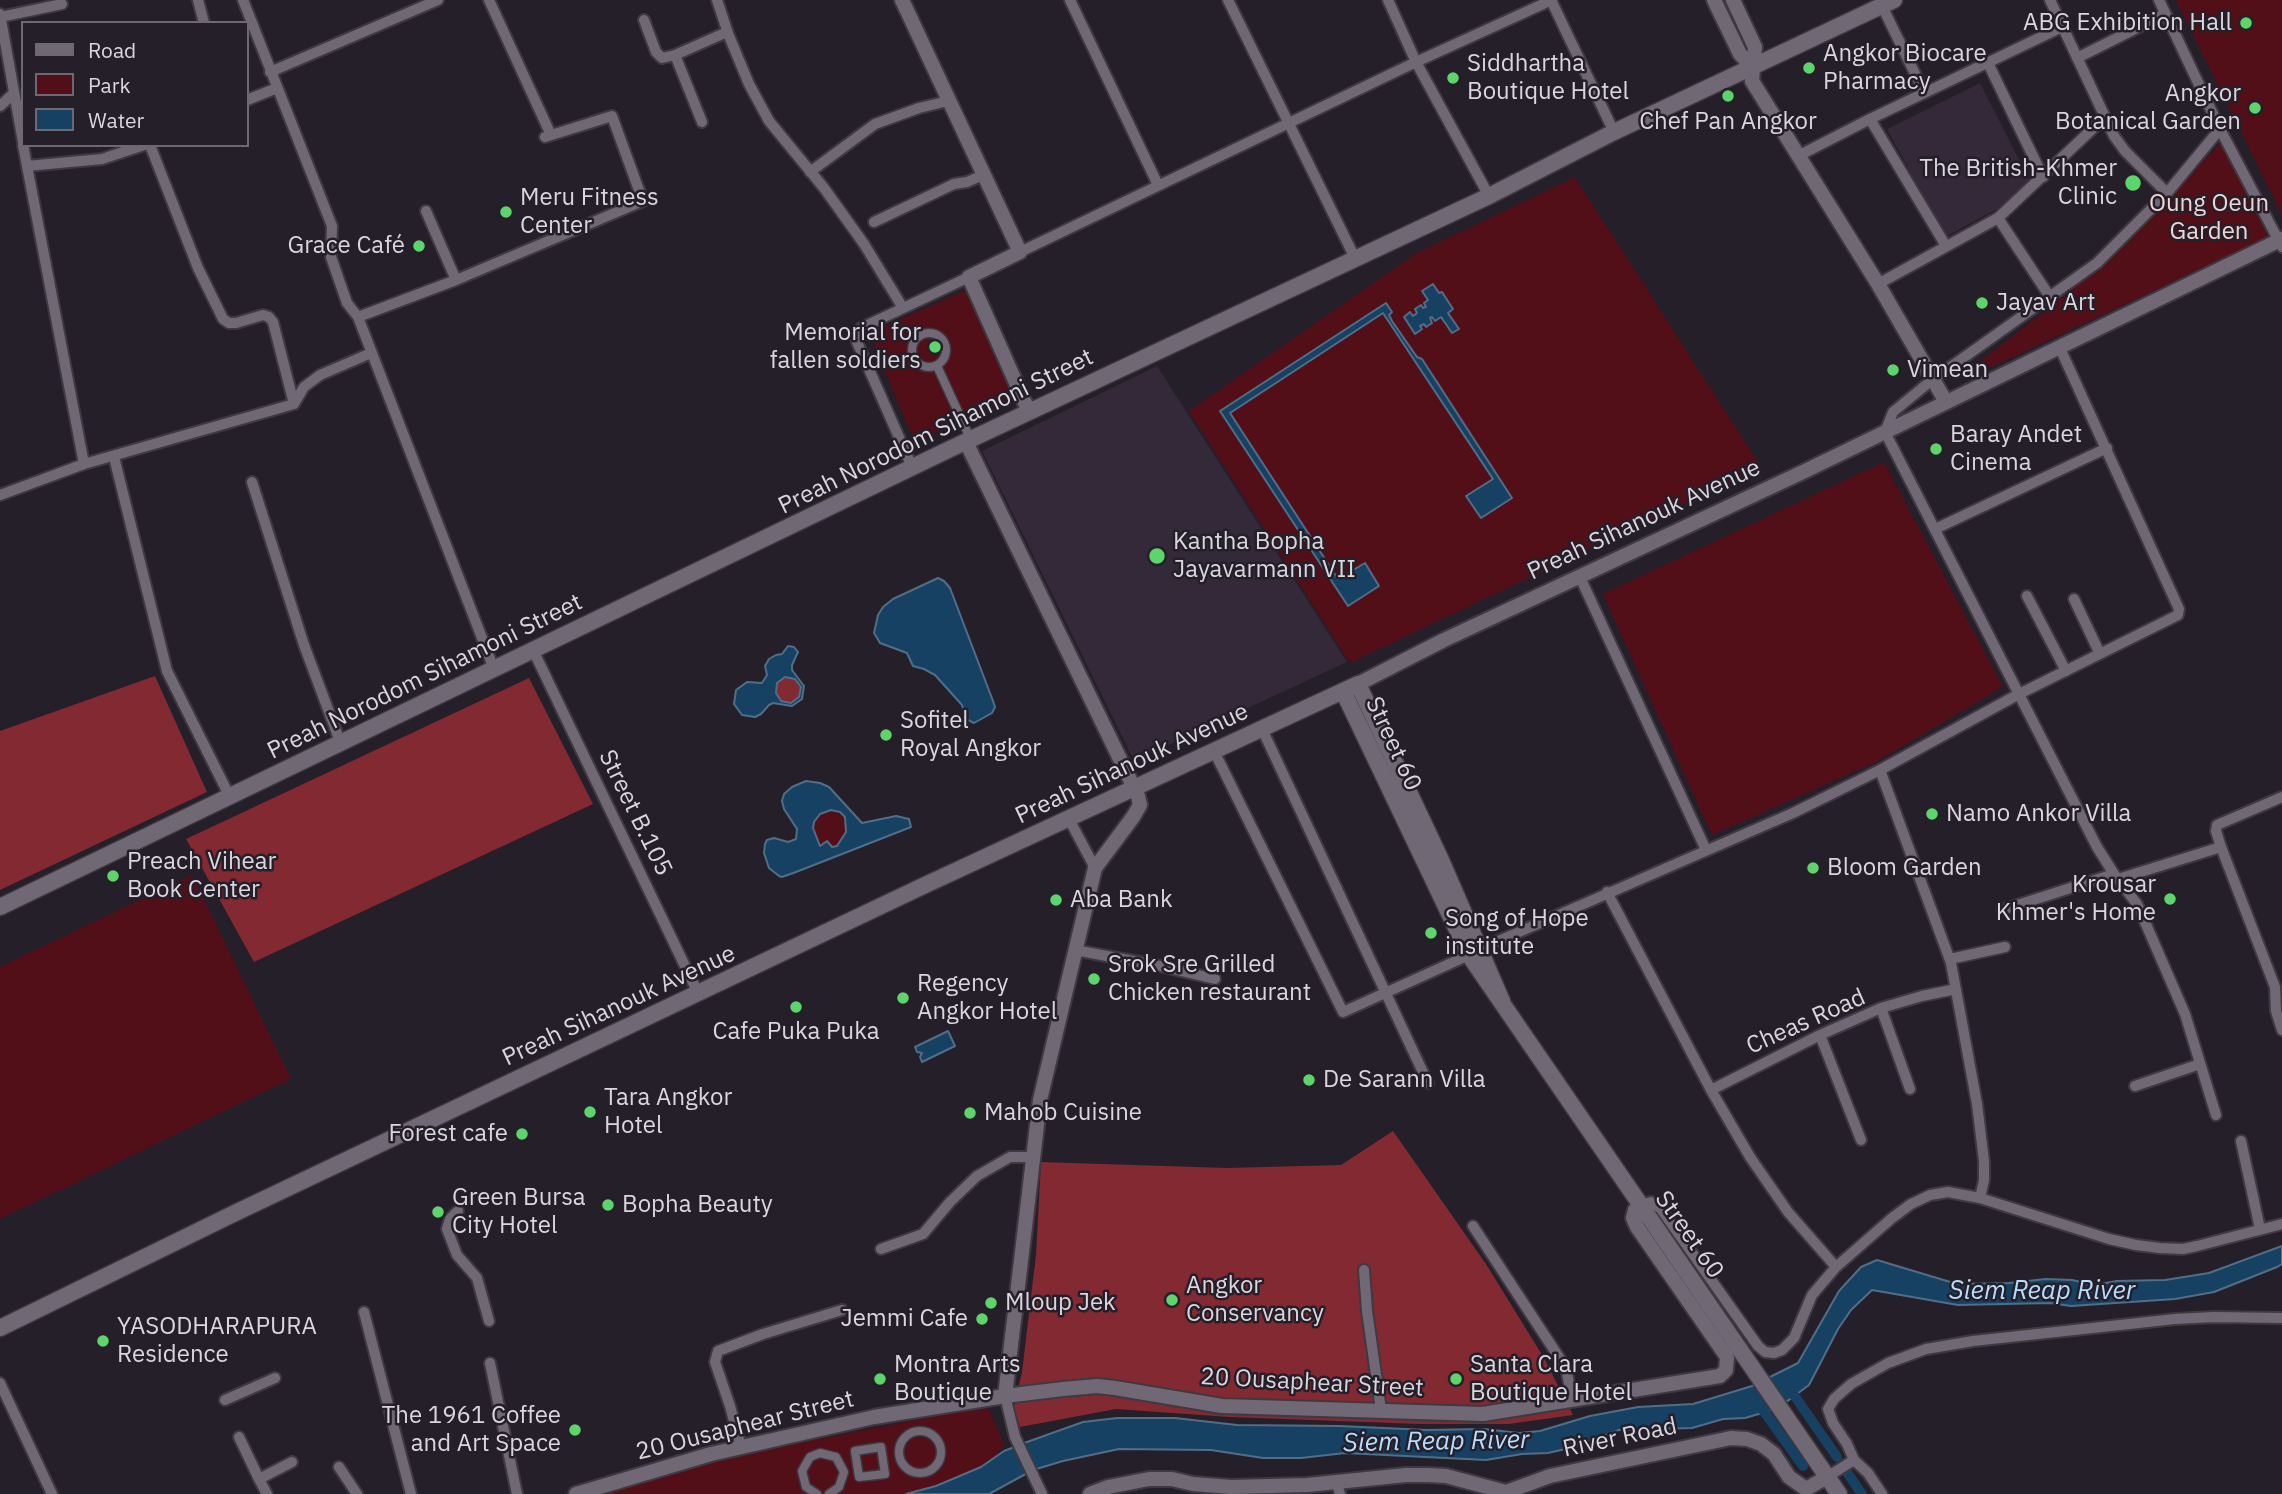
<!DOCTYPE html>
<meta charset="utf-8">
<style>
body{margin:0}
#map{position:relative;width:2282px;height:1494px;overflow:hidden;background:#251f29;font-family:"IBM Plex Sans",sans-serif}
canvas{display:block}
.legend{position:absolute;left:21px;top:21px;width:228px;height:126px;box-sizing:border-box;background:#251f29;border:2px solid #6d6871;margin:0;padding:9px 12px;list-style:none;font-size:21px;color:#dad6dd}
.legend li{display:flex;align-items:center;gap:14px;height:35px}
.legend b{width:35px;border:2px solid #6d6871}
</style>
<div id="map">
<canvas width="2282" height="1494"></canvas>
<ul class="legend">
<li><b style="height:9px;background:#706975"></b>Road</li>
<li><b style="height:19px;background:#530f17"></b>Park</li>
<li><b style="height:19px;background:#164162"></b>Water</li>
</ul>
</div>
<script>
const context = document.querySelector('canvas').getContext('2d');
context.lineJoin = 'round';
function paint(path, color) {
  context.fillStyle = color;
  context.fill(path, 'evenodd');
}
function poly(rows) {
  const path = new Path2D();
  for (const r of rows) {
    if (r.length === 3) {
      path.moveTo(r[0] + r[2], r[1]);
      path.arc(r[0], r[1], r[2], 0, 2 * Math.PI);
      continue;
    }
    path.moveTo(r[0], r[1]);
    for (let i = 2; i < r.length; i += 2) path.lineTo(r[i], r[i + 1]);
  }
  return path;
}
function strokePath(path, color, width, dash) {
  context.strokeStyle = color;
  context.lineWidth = width;
  context.lineCap = dash ? 'butt' : 'round';
  context.setLineDash(dash || []);
  context.stroke(path);
}
function write(font, color, halo, rows, align = 'center') {
  context.font = font + ' "IBM Plex Sans",sans-serif';
  context.lineWidth = 5;
  context.setLineDash([]);
  context.textBaseline = 'middle';
  context.strokeStyle = halo;
  context.fillStyle = color;
  for (const [text, x, y, turn = 0] of rows) {
    context.save();
    context.translate(x, y);
    context.rotate((+turn || 0) * Math.PI / 180);
    context.textAlign = isNaN(turn) ? turn : align;
    if (halo) context.strokeText(text, 0, 0);
    context.fillText(text, 0, 0);
    context.restore();
  }
}
paint(poly([
 [1980,83,2030,181,1997,209,1945,237,1887,129],
 [1157,366,1347,662,1134,761,982,451]
]), '#332938');
paint(poly([
 [2176,0,2282,0,2282,215],
 [2221,142,2269,237,1972,376,1969,370,2059,300,2145,224],
 [1575,177,1761,467,1350,663,1189,411,1415,254],
 [968,289,1013,397,915,442,869,333],
 [1884,462,2003,687,1876,762,1712,835,1603,594],
 [831,810,840,812,845,817,846,832,837,846,832,847,829,844,820,846,813,828,814,822,820,814],
 [192,875,291,1079,0,1219,0,967],
 [987,1406,1004,1444,996,1457,981,1467,936,1486,906,1494,594,1494,717,1459]
]), '#530f17');
paint(poly([
 [155,676,207,792,0,890,0,731],
 [788,690,13],
 [529,678,593,804,254,962,186,839],
 [1393,1131,1486,1264,1544,1358,1573,1415,1509,1424,1419,1424,1229,1417,1116,1409,1020,1427,1014,1407,1022,1372,1036,1255,1041,1162,1227,1168,1341,1165]
]), '#832931');
const water = poly([
 [1433,284,1439,293,1442,292,1453,309,1448,313,1459,329,1452,333,1441,317,1435,321,1432,317,1430,318,1432,323,1426,327,1424,324,1420,326,1422,329,1415,334,1404,317,1410,312,1413,316,1417,313,1415,309,1421,305,1423,308,1426,307,1424,303,1428,300,1422,291,1433,284],
 [1386,303,1392,312,1389,315,1392,321,1417,357,1422,359,1512,498,1481,518,1466,496,1493,479,1383,313,1230,413,1338,579,1365,563,1379,586,1348,606,1220,411,1386,303],
 [938,578,944,581,950,588,993,701,995,707,992,713,974,723,966,719,962,705,935,675,924,669,913,666,907,653,880,643,874,633,878,615,883,607,893,599,938,578],
 [788,646,794,647,798,652,792,665,792,670,804,686,802,699,792,706,773,703,769,705,761,714,755,717,742,715,734,704,736,690,747,682,762,683,767,675,765,666,769,659,776,655,782,654,788,646],
 [785,677,795,679,801,687,799,697,791,703,781,701,776,693,777,683,785,677],
 [806,781,820,783,829,787,862,823,896,816,909,819,911,827,796,872,782,877,779,876,769,868,764,853,765,844,767,840,774,838,788,842,796,839,797,829,784,809,782,801,784,794,792,787,806,781],
 [831,810,840,812,845,817,846,832,837,846,832,847,827,841,820,846,813,828,814,822,820,814,831,810],
 [948,1031,955,1046,922,1062,920,1057,922,1053,917,1052,915,1047,948,1031],
 [2282,1246,2282,1264,2277,1267,2214,1292,2175,1299,2071,1306,2050,1303,1958,1305,1872,1290,1851,1310,1838,1329,1809,1385,1789,1400,1769,1411,1745,1418,1723,1419,1692,1428,1619,1430,1574,1447,1548,1453,1522,1454,1486,1460,1345,1453,1301,1458,1263,1458,1211,1450,1119,1449,1063,1461,1033,1470,989,1494,906,1494,936,1486,981,1467,1004,1451,1027,1442,1083,1422,1117,1418,1175,1418,1237,1425,1340,1426,1427,1430,1484,1429,1519,1433,1540,1431,1590,1416,1638,1407,1693,1404,1752,1386,1798,1363,1839,1291,1861,1267,1877,1260,1957,1284,2009,1283,2046,1279,2072,1280,2094,1285,2117,1281,2165,1280,2209,1273,2282,1246]
]);
paint(water, '#164162');
strokePath(water, '#516e87', 2);
strokePath(poly([
 [1787,1385,1837,1457],
 [1758,1403,1803,1466],
 [1846,1471,1862,1494]
]), '#164162', 10);
const pedestrian = poly([
 [929,350,17],
 [937,366,971,440],
 [920,1452,21],
 [881,1447,885,1474,859,1477,855,1451,881,1447],
 [817,1494,806,1487,802,1471,810,1457,820,1453,836,1457,844,1472,839,1487,829,1494]
]);
const minor = poly([
 [198,0,204,23],
 [243,0,332,226,331,257,347,303,358,317],
 [489,0,551,135],
 [717,0,729,36,749,84,769,121,824,188,864,244,903,308],
 [1070,0,1158,185],
 [1228,0,1355,258],
 [1388,0,1416,62,1489,196],
 [1551,0,1614,132],
 [2050,0,2114,136,2125,151,2167,193],
 [2159,0,2220,129,2282,247],
 [1882,6,1924,92],
 [0,14,23,142],
 [0,17,62,4],
 [644,20,656,52,662,58,675,55,727,32],
 [675,55,702,122],
 [2077,58,2165,14],
 [1988,63,2043,177],
 [270,72,438,0],
 [247,100,277,88],
 [0,106,14,93],
 [1870,119,1946,246],
 [23,145,84,464],
 [150,145,198,268,223,319,229,323,236,323,263,315,269,317,273,322,294,404],
 [1798,156,1870,119,2062,27],
 [27,166,102,159,144,145],
 [810,172,875,124,919,108,948,101],
 [426,211,456,280],
 [1998,218,2050,297],
 [874,222,954,184,967,182,983,175],
 [1020,252,1416,62,1552,0],
 [1878,284,1998,218,2104,118],
 [114,457,167,671,230,797],
 [913,469,857,342,857,335,861,328,969,277],
 [252,482,304,645,341,744],
 [0,495,84,464,294,404,304,387,320,375,371,353],
 [1935,529,2107,448],
 [1579,575,1706,850],
 [2027,596,2066,671],
 [2074,599,2100,654],
 [533,650,698,993],
 [494,669,358,317,456,280,643,201,612,116,545,137],
 [1262,729,1428,1083],
 [1214,751,1343,1012,1469,955],
 [1880,770,1951,963,1977,1104,1984,1161,1984,1180,1980,1198],
 [1069,819,1095,868],
 [2221,847,2275,987,2276,1011,2282,1030],
 [2118,879,2221,847,2216,831,2217,825,2282,797],
 [1607,892,1711,1090,1750,1157,1788,1212,1836,1267],
 [2002,910,2114,874],
 [1480,949,1793,813,1880,770,2019,694,2178,615,2179,609,2059,346],
 [1075,950,1160,966,1215,979],
 [1950,959,2005,947],
 [1881,1008,1922,996,1956,989],
 [1820,1035,1861,1140],
 [2135,1086,2200,1064],
 [1711,1090,1820,1035,1881,1008,1910,1089],
 [2216,1115,2185,1014,2145,922,2137,904,2114,874,2097,847,1885,432,1893,412,1932,380,2097,263,2167,193,2220,129],
 [2241,1141,2260,1229],
 [1641,1205,1651,1202,1661,1209,1758,1346,1765,1352,1774,1353,1782,1350,1794,1338,1812,1295,1836,1267,1892,1218,1911,1204,1930,1195,1948,1192,1980,1198,2109,1239,2136,1245,2160,1248,2183,1249,2197,1246,2282,1224],
 [458,1211,450,1219,447,1229,457,1255,477,1278,489,1321],
 [1473,1226,1566,1368,1572,1399],
 [881,1249,923,1234,950,1202,977,1176,1010,1157,1033,1157],
 [1364,1270,1367,1311,1381,1410],
 [364,1312,411,1494],
 [490,1363,517,1494],
 [0,1383,52,1494],
 [1005,1396,1015,1437,1042,1494],
 [225,1400,275,1378],
 [239,1437,259,1479],
 [741,1447,730,1406,715,1362,718,1351,763,1334,842,1310],
 [339,1467,357,1494],
 [1827,1477,1854,1460],
 [1337,1483,1340,1494],
 [267,1494,259,1479,292,1462],
 [1882,1494,1868,1473,1854,1460,1847,1444,1833,1423,1828,1409,1834,1399,1851,1384,1888,1363,1926,1349,1973,1341,2175,1319,2214,1317,2282,1318]
]);
const tertiary = poly([
 [902,0,1020,252,969,277,1029,412],
 [1714,0,1740,54,1753,68],
 [1733,0,1755,47,1752,81,1878,284,1946,402],
 [966,442,1138,796,1140,805,1133,817,1095,868,1040,1100,1005,1396],
 [1358,684,1444,640,1805,471,2282,239],
 [576,1494,711,1454,874,1417,1005,1396,1063,1389,1097,1386,1115,1388,1222,1406,1483,1414,1720,1376,1726,1370,1727,1357,1637,1227,1633,1218,1635,1210,1641,1205],
 [1090,1494,1108,1487,1149,1479,1172,1479,1193,1484,1231,1487,1307,1485,1406,1475,1428,1475,1446,1476,1506,1492,1550,1476,1731,1438,1747,1439,1761,1444,1774,1454,1789,1477,1806,1489,1827,1477]
]);
const secondary = poly([
 [1343,691,1469,955,1839,1494],
 [0,907,950,449,1489,196,1614,132,1894,0],
 [0,1328,235,1213,923,886,1358,684,1441,860,1502,1001]
]);
strokePath(pedestrian, '#3f3942', 11);
strokePath(minor, '#3f3942', 14);
strokePath(tertiary, '#3f3942', 18);
strokePath(secondary, '#3f3942', 19);
strokePath(pedestrian, '#706975', 8);
strokePath(minor, '#706975', 10);
strokePath(tertiary, '#706975', 14);
strokePath(secondary, '#706975', 16);
for (const [x, y, r, color] of [
 [2246,23,7,"#5ed56c"],
 [1809,68,7,"#5ed56c"],
 [1453,78,7,"#5ed56c"],
 [1728,96,7,"#5ed56c"],
 [2255,108,7,"#5ed56c"],
 [2133,183,9,"#5ed56c"],
 [506,212,7,"#5ed56c"],
 [419,246,7,"#5ed56c"],
 [1982,303,7,"#5ed56c"],
 [935,347,7,"#5ed56c"],
 [1893,370,7,"#5ed56c"],
 [1936,449,7,"#5ed56c"],
 [1157,556,9,"#5ed56c"],
 [886,735,7,"#5ed56c"],
 [1932,814,7,"#5ed56c"],
 [1813,868,7,"#5ed56c"],
 [113,876,7,"#5ed56c"],
 [2170,899,7,"#5ed56c"],
 [1056,900,7,"#5ed56c"],
 [1431,933,7,"#5ed56c"],
 [1094,979,7,"#5ed56c"],
 [903,998,7,"#5ed56c"],
 [796,1007,7,"#5ed56c"],
 [1309,1080,7,"#5ed56c"],
 [590,1112,7,"#5ed56c"],
 [970,1113,7,"#5ed56c"],
 [522,1134,7,"#5ed56c"],
 [608,1205,7,"#5ed56c"],
 [438,1212,7,"#5ed56c"],
 [1172,1300,7,"#5ed56c"],
 [991,1303,7,"#5ed56c"],
 [982,1319,7,"#5ed56c"],
 [103,1341,7,"#5ed56c"],
 [880,1379,7,"#5ed56c"],
 [1456,1379,7,"#5ed56c"],
 [575,1430,7,"#5ed56c"]
]) {
  const dot = new Path2D();
  dot.arc(x, y, r, 0, 2 * Math.PI);
  context.fillStyle = color;
  context.fill(dot);
  strokePath(dot, '#251f29', 2.5);
}
write('24px', '#dad6dd', '#251f29', [
 ["ABG Exhibition Hall",2232,23,"right"],
 ["Angkor Biocare",1823,54],
 ["Pharmacy",1823,82],
 ["Siddhartha",1467,64],
 ["Boutique Hotel",1467,92],
 ["Angkor",2241,94,"right"],
 ["Botanical Garden",2241,122,"right"],
 ["Chef Pan Angkor",1728,122,"center"],
 ["The British-Khmer",2117,169,"right"],
 ["Clinic",2117,197,"right"],
 ["Meru Fitness",520,198],
 ["Center",520,226],
 ["Grace Café",405,246,"right"],
 ["Jayav Art",1996,303],
 ["Memorial for",921,333,"right"],
 ["fallen soldiers",921,361,"right"],
 ["Vimean",1907,370],
 ["Baray Andet",1950,435],
 ["Cinema",1950,463],
 ["Kantha Bopha",1173,542],
 ["Jayavarmann VII",1173,570],
 ["Sofitel",900,721],
 ["Royal Angkor",900,749],
 ["Namo Ankor Villa",1946,814],
 ["Preach Vihear",127,862],
 ["Book Center",127,890],
 ["Bloom Garden",1827,868],
 ["Krousar",2156,885,"right"],
 ["Khmer's Home",2156,913,"right"],
 ["Aba Bank",1070,900],
 ["Song of Hope",1445,919],
 ["institute",1445,947],
 ["Srok Sre Grilled",1108,965],
 ["Chicken restaurant",1108,993],
 ["Regency",917,984],
 ["Angkor Hotel",917,1012],
 ["Cafe Puka Puka",796,1032,"center"],
 ["De Sarann Villa",1323,1080],
 ["Tara Angkor",604,1098],
 ["Hotel",604,1126],
 ["Mahob Cuisine",984,1113],
 ["Forest cafe",508,1134,"right"],
 ["Green Bursa",452,1198],
 ["City Hotel",452,1226],
 ["Bopha Beauty",622,1205],
 ["Angkor",1186,1286],
 ["Conservancy",1186,1314],
 ["Mloup Jek",1005,1303],
 ["Jemmi Cafe",968,1319,"right"],
 ["YASODHARAPURA",117,1327],
 ["Residence",117,1355],
 ["Montra Arts",894,1365],
 ["Boutique",894,1393],
 ["Santa Clara",1470,1365],
 ["Boutique Hotel",1470,1393],
 ["The 1961 Coffee",561,1416,"right"],
 ["and Art Space",561,1444,"right"]
], 'left');
write('24px', '#f1d5d5', '#251f29', [
 ["Oung Oeun",2209,204],
 ["Garden",2209,232]
]);
write('24px', '#dad6dd', '#251f29', [
 ["Preah Norodom Sihamoni Street",936,432,-26],
 ["Preah Sihanouk Avenue",1644,520,-25],
 ["Preah Norodom Sihamoni Street",425,677,-26],
 ["Street 60",1393,744,65],
 ["Preah Sihanouk Avenue",1132,764,-25],
 ["Street B.105",635,813,64],
 ["Preah Sihanouk Avenue",619,1006,-25],
 ["Cheas Road",1806,1022,-24],
 ["Street 60",1689,1235,55],
 ["20 Ousaphear Street",1312,1383,3],
 ["20 Ousaphear Street",745,1426,-14],
 ["River Road",1620,1438,-12]
]);
write('italic 26px', '#b6dcfe', '#251f29', [
 ["Siem Reap River",2042,1291],
 ["Siem Reap River",1436,1442,-1]
]);
</script>
